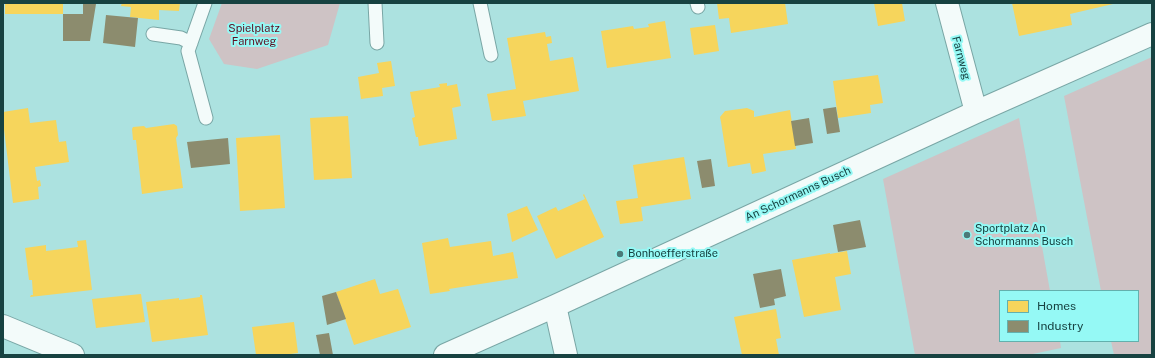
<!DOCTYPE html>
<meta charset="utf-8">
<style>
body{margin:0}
#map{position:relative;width:1155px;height:358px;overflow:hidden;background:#ace2e0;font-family:"Public Sans",sans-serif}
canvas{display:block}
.frame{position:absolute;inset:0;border:4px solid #174241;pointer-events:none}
.legend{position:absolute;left:999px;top:290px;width:140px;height:52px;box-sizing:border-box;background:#95f9f5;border:1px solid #63b0ad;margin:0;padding:5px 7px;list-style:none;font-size:12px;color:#174241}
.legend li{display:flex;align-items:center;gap:8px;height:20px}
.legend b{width:20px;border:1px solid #63b0ad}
</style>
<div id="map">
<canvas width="1155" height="358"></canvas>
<div class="frame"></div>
<ul class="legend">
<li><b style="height:11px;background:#f6d55c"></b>Homes</li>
<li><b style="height:11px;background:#8c8c6e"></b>Industry</li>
</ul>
</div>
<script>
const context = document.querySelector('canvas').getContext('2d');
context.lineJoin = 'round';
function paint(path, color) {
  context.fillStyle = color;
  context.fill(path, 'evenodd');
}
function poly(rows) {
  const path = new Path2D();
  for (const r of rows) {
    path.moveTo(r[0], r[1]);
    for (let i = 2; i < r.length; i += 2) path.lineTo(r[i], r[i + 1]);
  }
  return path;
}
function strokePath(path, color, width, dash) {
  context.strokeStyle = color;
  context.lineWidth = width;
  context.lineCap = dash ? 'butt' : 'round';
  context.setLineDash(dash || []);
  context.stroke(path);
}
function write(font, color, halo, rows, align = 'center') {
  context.font = font + ' "Public Sans",sans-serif';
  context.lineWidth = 4;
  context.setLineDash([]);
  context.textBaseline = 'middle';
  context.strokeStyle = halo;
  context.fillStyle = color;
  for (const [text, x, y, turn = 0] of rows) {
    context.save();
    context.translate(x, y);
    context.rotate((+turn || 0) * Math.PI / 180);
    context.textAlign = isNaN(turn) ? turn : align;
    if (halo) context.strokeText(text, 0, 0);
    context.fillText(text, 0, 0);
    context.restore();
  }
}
paint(poly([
 [222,3,340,3,328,45,257,69,224,64,209,39],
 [1152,57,1152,355,1114,355,1111,341,1138,341,1138,291,1101,291,1064,96],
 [1019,118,1050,291,1000,291,1000,341,1060,341,1061,348,1028,355,915,355,883,179]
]), '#cec3c5');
paint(poly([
 [5,3,63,3,63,14,5,14],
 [122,3,180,3,179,11,159,10,159,20,130,17,131,7,121,6],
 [717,3,785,3,788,24,731,33,729,18,719,19],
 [874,3,902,3,905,21,878,26],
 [1012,3,1112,3,1113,4,1070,14,1072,25,1019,36],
 [665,21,671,58,607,68,601,31,633,26,634,29,649,27,648,24],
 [715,25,719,51,694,55,690,28],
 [545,32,546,37,551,36,552,43,547,44,550,61,573,57,579,91,523,101,526,116,492,121,487,94,516,89,507,38],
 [391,61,395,86,382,88,383,96,361,99,358,77,379,73,377,63],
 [878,75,883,103,870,105,871,113,838,118,833,81],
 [447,83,447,86,457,84,461,106,452,108,457,139,419,146,418,137,416,137,412,118,415,117,410,92,440,87,439,84],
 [28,108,30,123,56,120,59,142,66,141,69,162,35,167,37,181,40,180,41,186,38,187,39,199,13,203,3,121,3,112],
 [747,108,754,111,754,117,790,110,796,149,763,154,766,171,752,174,750,163,728,167,721,122,720,117,725,111],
 [348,116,352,178,314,180,310,118],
 [174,124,177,126,178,135,176,138,183,188,142,194,136,140,133,140,132,129,133,127,144,126,146,128],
 [280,135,285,208,240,211,236,138],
 [684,157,691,199,641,207,643,221,620,224,616,201,638,198,633,165],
 [584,194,604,237,556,259,537,216,556,207,558,211,585,199,583,195],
 [527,206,538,230,512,242,507,214],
 [448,238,450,247,491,241,493,256,513,252,518,278,449,289,450,291,430,294,422,243],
 [86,240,92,290,30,297,31,295,33,295,32,280,29,280,25,248,46,245,46,251,78,247,77,241],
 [847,251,851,274,835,277,841,310,804,317,792,260,830,253,830,254],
 [375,279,380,294,398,289,411,327,354,345,336,292],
 [141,294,145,322,96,328,92,299],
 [200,295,202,295,208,335,152,342,146,302,179,298,179,300,200,297],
 [776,309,781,338,776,339,779,355,742,355,734,317],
 [294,322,298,353,283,355,256,355,252,327]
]), '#f6d55c');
paint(poly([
 [83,4,96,4,90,41,63,41,63,14,83,14],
 [106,15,138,18,135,47,103,43],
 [836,107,840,132,827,134,823,109],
 [809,118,813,143,795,146,791,121],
 [228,138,230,164,191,168,187,142],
 [711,159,715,186,702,188,697,161],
 [860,220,866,247,838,252,833,225],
 [781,269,786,296,774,299,775,305,760,308,753,274],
 [336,292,346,319,327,325,322,296],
 [329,333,333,355,320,355,316,335]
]), '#8c8c6e');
const service = poly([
 [205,3,188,51,206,118],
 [375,3,377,43],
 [480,3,491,55],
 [697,3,698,7],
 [153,34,181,38,191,43]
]);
const minor = poly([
 [947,3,976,112],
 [555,306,566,355],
 [3,326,73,355],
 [445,355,555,306,976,112,1152,34]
]);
strokePath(service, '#79a6a5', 15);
strokePath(minor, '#79a6a5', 24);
strokePath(service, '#f3fbfa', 13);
strokePath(minor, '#f3fbfa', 22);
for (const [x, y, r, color] of [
 [967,235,4,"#4b7a79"],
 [620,254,4,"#4b7a79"]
]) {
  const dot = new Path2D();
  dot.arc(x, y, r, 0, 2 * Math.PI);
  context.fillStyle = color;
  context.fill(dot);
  strokePath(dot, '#95f9f5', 1.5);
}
write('11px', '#5e1023', '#95f9f5', [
 ["Spielplatz",254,29],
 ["Farnweg",254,42]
]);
write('11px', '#174241', '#95f9f5', [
 ["Farnweg",961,58,75],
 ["An Schormanns Busch",798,194,-25]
]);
write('11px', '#174241', '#95f9f5', [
 ["Sportplatz An",975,229],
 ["Schormanns Busch",975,242],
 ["Bonhoefferstraße",628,254]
], 'left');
</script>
